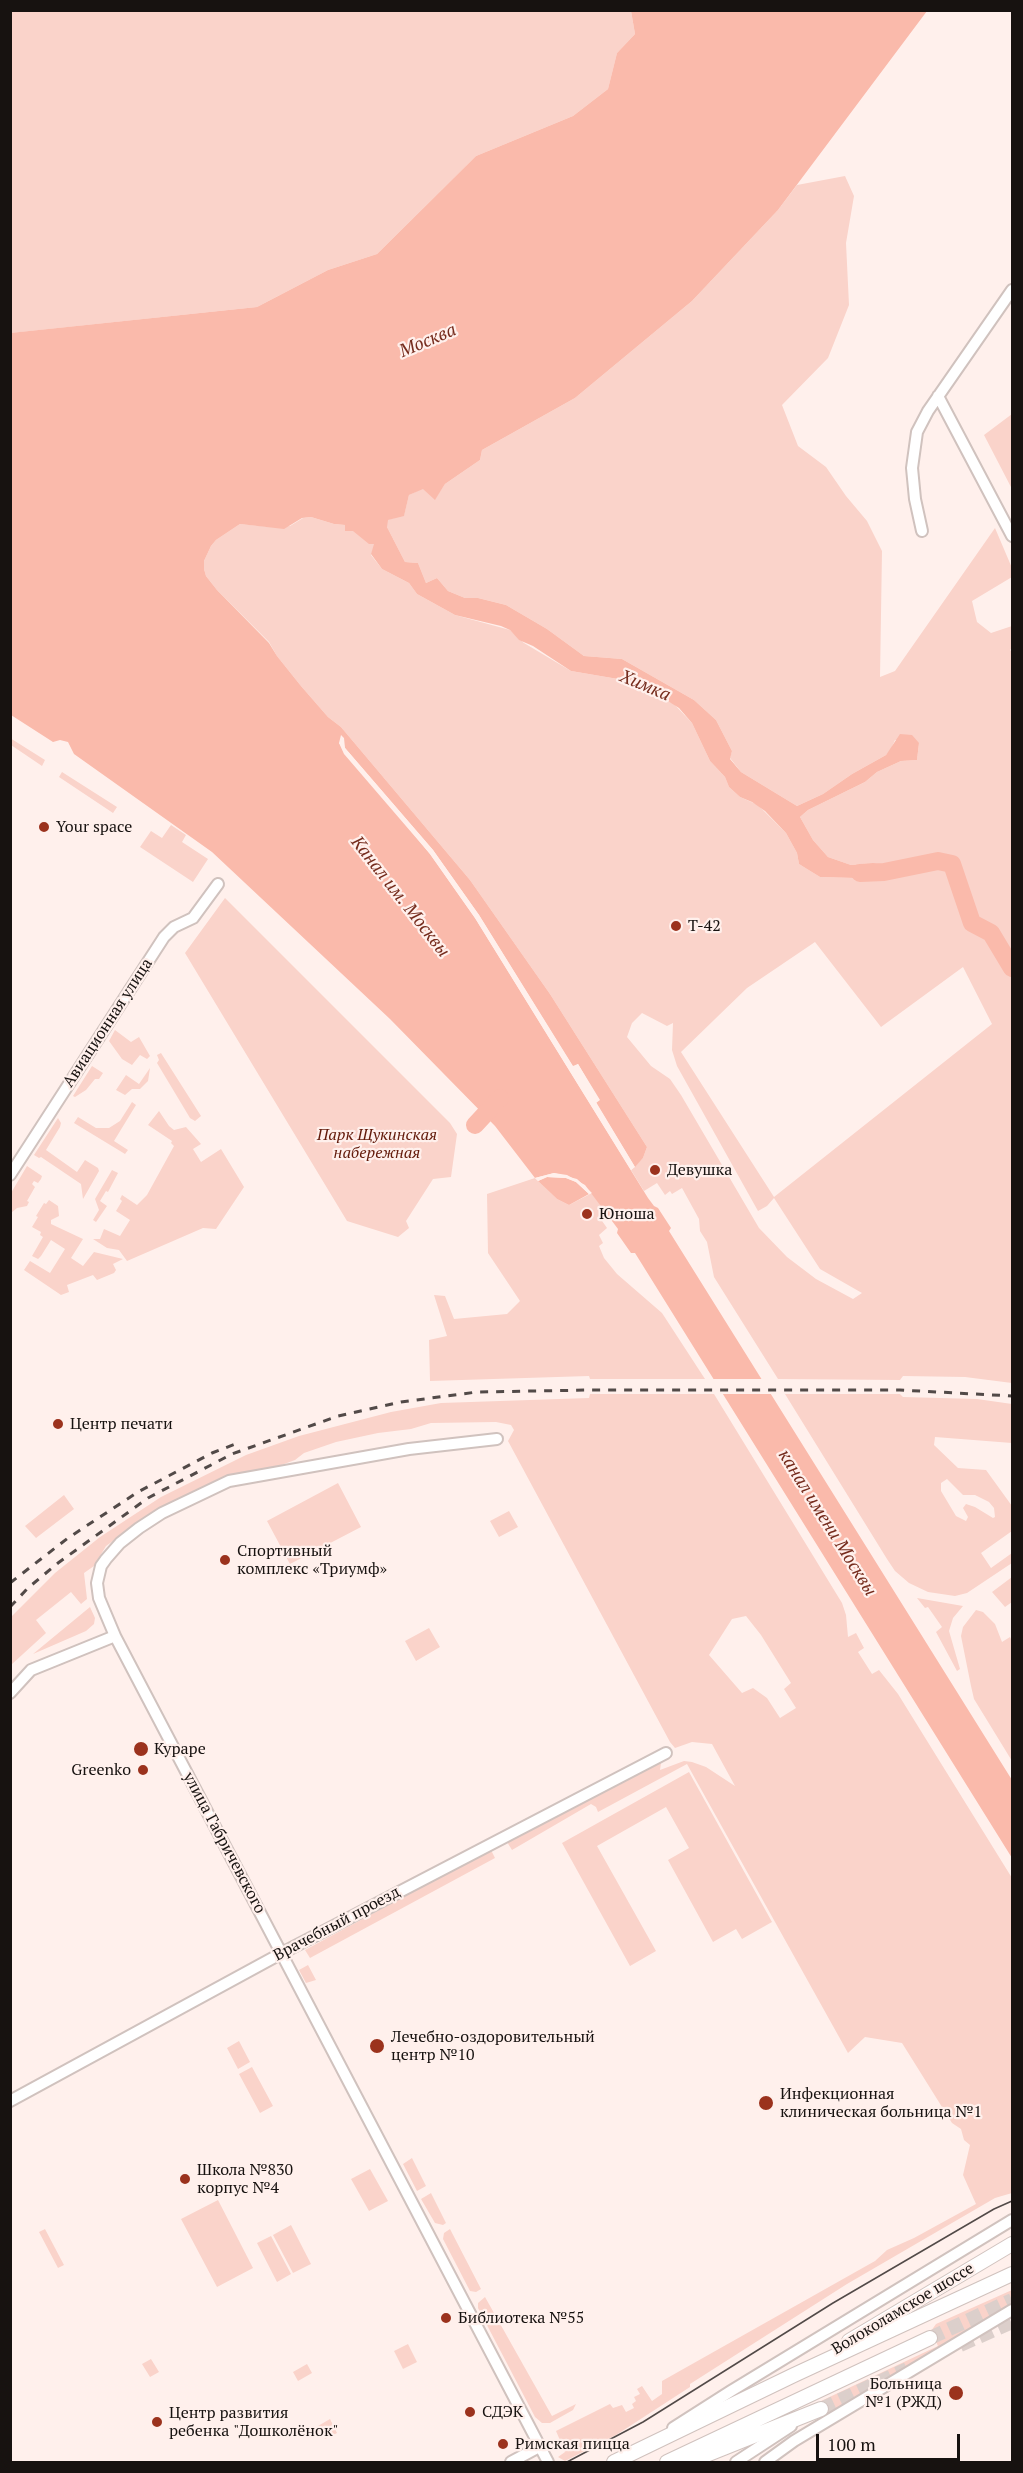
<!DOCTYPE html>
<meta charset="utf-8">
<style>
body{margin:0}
#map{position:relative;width:1023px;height:2473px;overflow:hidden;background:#fff0ec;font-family:"PT Serif",serif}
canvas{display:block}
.frame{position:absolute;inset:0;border:12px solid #171210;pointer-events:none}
.scale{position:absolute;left:816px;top:2434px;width:144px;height:27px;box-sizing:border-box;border:3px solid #171210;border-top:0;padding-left:8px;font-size:18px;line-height:21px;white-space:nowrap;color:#171210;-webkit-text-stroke:4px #fff0ec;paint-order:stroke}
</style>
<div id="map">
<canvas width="1023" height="2473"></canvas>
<div class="frame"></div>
<div class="scale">100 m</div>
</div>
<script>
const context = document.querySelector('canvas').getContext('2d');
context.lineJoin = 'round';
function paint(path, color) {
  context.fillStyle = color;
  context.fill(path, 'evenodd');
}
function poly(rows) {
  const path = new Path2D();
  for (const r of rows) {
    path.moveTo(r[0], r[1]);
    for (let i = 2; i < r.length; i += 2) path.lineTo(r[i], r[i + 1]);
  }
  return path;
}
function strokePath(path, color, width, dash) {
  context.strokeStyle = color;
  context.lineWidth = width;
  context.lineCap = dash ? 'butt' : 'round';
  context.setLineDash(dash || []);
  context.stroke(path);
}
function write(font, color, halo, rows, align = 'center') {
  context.font = font + ' "PT Serif",serif';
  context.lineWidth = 4.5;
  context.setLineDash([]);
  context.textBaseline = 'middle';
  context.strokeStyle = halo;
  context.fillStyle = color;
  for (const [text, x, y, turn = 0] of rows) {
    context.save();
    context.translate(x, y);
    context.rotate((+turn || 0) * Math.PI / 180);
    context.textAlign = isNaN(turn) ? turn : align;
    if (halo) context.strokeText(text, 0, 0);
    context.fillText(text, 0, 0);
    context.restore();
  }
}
paint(poly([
 [11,11,631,11,635,34,617,53,608,89,573,116,476,156,377,254,328,270,257,307,11,333],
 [845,176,854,196,846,243,849,305,828,358,782,405,798,446,826,467,846,496,867,521,882,551,880,677,895,671,995,528,1012,568,1012,577,972,601,977,622,991,633,1012,626,1012,648,1010,650,1012,652,1012,1383,965,1377,903,1376,900,1380,778,1379,714,1277,707,1242,700,1231,699,1219,682,1188,672,1194,670,1191,665,1195,657,1183,644,1191,631,1170,643,1158,647,1147,550,994,470,880,341,727,328,717,301,686,277,656,269,642,217,590,206,576,204,569,204,561,211,546,216,540,240,524,270,527,290,526,303,518,311,517,334,524,345,525,375,544,371,555,382,569,409,583,417,594,455,615,510,630,524,643,571,671,618,679,625,684,641,686,655,697,673,703,692,723,710,761,725,777,729,787,740,797,758,805,786,833,797,853,799,864,820,877,855,878,873,863,851,865,828,857,813,840,800,817,808,810,865,782,877,772,901,761,917,760,919,743,895,740,891,749,886,755,852,774,823,794,797,806,741,772,730,758,732,751,716,720,694,700,622,659,584,656,547,629,506,605,478,598,465,598,448,591,437,578,426,583,418,563,405,562,387,527,387,520,404,515,409,495,423,488,435,499,445,484,480,460,482,450,575,398,692,301,778,210,797,185],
 [815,942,881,1027,963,967,992,1024,774,1197,681,1052,747,988],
 [642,1013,667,1026,673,1023,672,1050,677,1066,758,1211,767,1206,774,1198,820,1269,862,1293,853,1299,816,1279,787,1257,759,1228,681,1095,670,1079,651,1066,627,1037,632,1023],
 [1012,414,1012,489,984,435],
 [10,738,45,760,42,766,11,745],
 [62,772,117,807,113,813,59,777],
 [171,825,186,835,182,842,208,859,193,882,140,847,151,831,162,838],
 [225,898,450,1123,457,1134,451,1177,433,1179,406,1221,409,1228,398,1237,347,1221,185,953],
 [115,1030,131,1042,139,1037,150,1056,147,1059,140,1055,132,1065,122,1059,109,1041],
 [161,1053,201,1116,195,1121,190,1118,157,1063,159,1060,157,1055],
 [92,1066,103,1073,99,1079,95,1079,86,1090,75,1097,73,1096],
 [150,1068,148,1081,140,1089,132,1089,125,1095,116,1090,126,1075,139,1084],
 [132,1102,136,1105,114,1141,128,1150,125,1154,74,1123,78,1117,96,1128,109,1128,120,1121],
 [159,1111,169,1126,174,1130,186,1127,201,1144,193,1149,201,1162,221,1149,244,1187,216,1229,203,1228,127,1261,119,1250,107,1248,93,1239,100,1239,104,1229,120,1236,130,1220,116,1211,122,1201,120,1199,122,1195,137,1205,147,1195,174,1146,171,1143,172,1141,148,1125],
 [58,1118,61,1123,60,1127,46,1150,77,1172,85,1160,98,1168,99,1171,83,1199,81,1184,41,1157,39,1158,34,1155],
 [27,1166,42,1176,41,1179,38,1183,34,1181,32,1184,35,1187,27,1201,29,1202,27,1206,17,1208,11,1213,11,1193],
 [112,1170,118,1173,108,1192,106,1191,100,1201,107,1206,96,1222,93,1220,99,1210,95,1199],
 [535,1178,557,1199,569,1205,592,1193,607,1213,600,1218,607,1228,599,1235,603,1243,599,1246,604,1258,617,1274,662,1313,705,1379,590,1379,589,1376,430,1381,429,1340,447,1336,434,1295,445,1296,454,1319,507,1314,520,1301,488,1253,487,1194],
 [49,1200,58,1206,59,1216,51,1220,51,1224,83,1239,71,1258,83,1266,94,1252,123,1259,113,1264,116,1270,114,1273,97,1280,93,1275,67,1285,69,1292,61,1295,24,1270,30,1261,50,1273,65,1249,51,1240,41,1256,38,1259,32,1256,43,1237,40,1235,41,1232,32,1227,38,1217,36,1216,44,1203,46,1204],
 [590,1394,714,1394,842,1603,846,1615,848,1637,856,1633,864,1648,858,1652,872,1674,879,1670,898,1694,1012,1878,1012,2193,995,2198,847,2284,690,2384,690,2387,616,2435,565,2461,558,2457,565,2452,556,2431,610,2404,613,2408,622,2405,626,2412,634,2408,632,2404,636,2401,634,2397,640,2394,637,2389,642,2386,652,2401,662,2394,662,2381,875,2261,887,2250,914,2238,976,2204,963,2175,970,2145,964,2140,961,2129,952,2123,902,2043,865,2037,848,2053,687,1764,598,1812,596,1807,591,1804,512,1850,507,1842,657,1762,661,1763,660,1770,684,1761,692,1762,706,1767,735,1786,712,1744,692,1742,675,1748,670,1742,508,1441,514,1430,511,1425,496,1422,431,1423,411,1429,378,1433,336,1442,304,1453,295,1460,159,1510,127,1531,106,1546,94,1566,84,1573,87,1599,81,1604,71,1592,36,1620,46,1633,11,1665,11,1617,55,1573,100,1537,161,1497,246,1455,299,1436,391,1412,441,1403,589,1398],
 [746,1616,761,1635,791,1683,784,1689,796,1708,780,1718,767,1698,753,1688,742,1693,709,1655,732,1619],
 [785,1394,900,1394,903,1397,977,1399,1012,1404,1012,1443,935,1437,934,1445,958,1468,986,1470,1012,1506,1012,1531,981,1553,991,1568,1012,1553,1012,1563,967,1593,955,1596,928,1592,909,1583,895,1571,887,1559],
 [947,1479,963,1495,975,1495,989,1502,994,1508,995,1517,993,1518,975,1507,966,1504,963,1508,968,1517,966,1521,956,1516,941,1491,941,1483],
 [338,1483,361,1527,290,1564,267,1521],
 [64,1495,74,1509,36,1538,25,1526],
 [509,1511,518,1527,499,1537,490,1521],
 [1012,1577,1012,1602,1005,1607,992,1592],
 [917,1598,963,1606,953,1618,949,1631,960,1669,957,1671,936,1632,942,1627,928,1607,925,1608],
 [90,1607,95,1618,94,1624,86,1631,33,1654],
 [976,1610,983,1612,995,1624,1002,1642,1010,1637,1012,1641,1012,1761,974,1699,971,1686,961,1636,963,1627],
 [429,1628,440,1647,416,1661,405,1641],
 [689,1772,772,1922,742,1939,736,1929,713,1942,668,1860,689,1848,666,1807,597,1846,656,1951,630,1966,562,1843],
 [491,1850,495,1858,310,1958,305,1950],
 [308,1965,316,1980,306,1983,299,1970],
 [239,2041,250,2062,238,2069,227,2048],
 [252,2067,273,2106,260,2113,239,2074],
 [412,2158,426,2186,417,2191,403,2164],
 [370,2169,388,2201,369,2211,351,2179],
 [431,2193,446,2223,443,2225,435,2223,421,2199],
 [218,2200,253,2268,217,2287,181,2219],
 [291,2225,311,2264,293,2273,273,2235],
 [45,2229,64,2265,58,2268,39,2232],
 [450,2229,481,2289,476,2292,470,2291,443,2239,444,2233],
 [271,2236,291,2274,277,2282,257,2243],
 [1012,2290,1012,2303,828,2415,821,2401,938,2346,931,2331,936,2324],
 [485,2297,552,2416,576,2404,573,2410,550,2423,542,2423,535,2417,478,2308,478,2303],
 [408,2344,417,2362,403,2369,394,2351],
 [151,2359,159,2372,150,2377,142,2364],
 [307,2364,312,2373,298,2381,293,2372],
 [330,2419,337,2433,325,2439,318,2426]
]), '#fad3ca');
paint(poly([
 [631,11,927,11,778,210,692,301,575,398,482,450,480,460,445,484,435,500,423,489,409,495,404,516,388,520,387,527,405,562,418,563,426,583,437,578,448,591,465,598,478,598,506,605,547,629,584,656,622,659,694,700,716,720,732,751,730,759,741,772,797,806,823,794,852,774,886,755,900,734,912,735,919,743,917,760,901,761,877,772,865,782,808,810,800,817,813,840,828,857,851,865,873,863,881,865,884,872,855,878,820,877,807,869,799,864,797,853,786,833,765,811,752,802,740,797,729,787,725,777,710,761,692,723,679,708,663,698,655,697,641,686,625,684,618,679,571,671,533,646,519,640,510,630,501,626,455,615,417,594,409,583,382,569,371,554,374,544,369,544,353,531,345,531,345,525,334,524,311,517,302,518,284,529,240,524,216,540,211,546,204,561,204,569,206,576,217,590,269,643,277,656,301,686,328,717,341,727,470,880,550,994,647,1147,643,1158,635,1167,596,1102,599,1100,578,1064,573,1067,479,915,433,850,345,748,343,743,339,743,430,854,475,918,648,1198,654,1206,658,1208,671,1228,669,1231,1012,1780,1012,1858,635,1253,631,1253,617,1233,618,1229,585,1185,567,1175,554,1173,535,1178,495,1126,390,1019,212,852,74,754,68,742,60,740,53,742,11,715,10,333,257,307,328,270,377,254,476,156,573,116,608,89,617,53,635,34],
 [547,1177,566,1178,576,1182,589,1194,569,1205,557,1199,538,1181]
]), '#fabaab');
paint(poly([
 [341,735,344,738,345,748,433,850,479,915,573,1066,578,1064,600,1100,596,1103,635,1167,631,1170,475,918,430,854,344,754,339,743],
 [577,1068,596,1099,593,1102,573,1069],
 [554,1173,577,1179,592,1193,589,1194,576,1182,566,1178,547,1177,538,1181,535,1178],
 [710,1379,765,1379,774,1394,719,1394]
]), '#fff0ec');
strokePath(poly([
 [860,873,884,872,938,861,952,864,972,923,991,933,1012,968],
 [475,1125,500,1098]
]), '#fabaab', 18);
strokePath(poly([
 [930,2338,1012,2300],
 [960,2345,1012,2322],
 [821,2409,907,2369]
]), '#dccfcb', 14, [14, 7]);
const minor = poly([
 [938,396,1012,536],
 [922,531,915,499,912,468,917,432,928,411,1012,290],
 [10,1175,164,937,174,927,193,918,218,884],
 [497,1439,409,1449,229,1481,162,1513,139,1528,120,1543,106,1559,101,1566,97,1583,99,1598,115,1636,548,2462],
 [10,1693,31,1670,115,1636],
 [10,2101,282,1953,666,1753],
 [673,2428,731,2391,1012,2220],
 [511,2462,539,2447],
 [736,2462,791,2426],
 [765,2462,794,2441,1012,2310]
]);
const major = poly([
 [849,2341,1012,2244],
 [691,2461,821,2409],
 [614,2462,794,2375,1012,2274],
 [667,2462,930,2338]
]);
strokePath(minor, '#d0c2be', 14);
strokePath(major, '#d0c2be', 16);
strokePath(minor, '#fff', 10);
strokePath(major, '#fff', 14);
strokePath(poly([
 [567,2462,643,2422,833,2303,994,2209,1012,2201]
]), '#524a48', 1.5);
strokePath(poly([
 [10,1583,68,1538,138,1492,212,1453,238,1443],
 [10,1607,28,1588,58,1563,148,1498,232,1454,338,1416,401,1402,477,1392,590,1390,900,1390,1012,1396]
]), '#524a48', 3, [8, 8]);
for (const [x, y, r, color] of [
 [44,827,6,"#9b321d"],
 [676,926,6,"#9b321d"],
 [655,1170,6,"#9b321d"],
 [587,1214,6,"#9b321d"],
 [58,1424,6,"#9b321d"],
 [225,1560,6,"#9b321d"],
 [141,1749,8,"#9b321d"],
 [143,1770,6,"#9b321d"],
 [377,2046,8,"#9b321d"],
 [766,2103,8,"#9b321d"],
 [185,2179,6,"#9b321d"],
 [446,2318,6,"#9b321d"],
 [956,2393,8,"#9b321d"],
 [470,2412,6,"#9b321d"],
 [157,2422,6,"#9b321d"],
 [503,2444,6,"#9b321d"]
]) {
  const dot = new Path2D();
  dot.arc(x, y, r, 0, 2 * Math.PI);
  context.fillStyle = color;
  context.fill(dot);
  strokePath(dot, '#fff0ec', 2);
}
write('16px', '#171210', '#fff0ec', [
 ["Your space",56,827],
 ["Т-42",688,926],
 ["Девушка",667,1170],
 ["Юноша",599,1214],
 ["Центр печати",70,1424],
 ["Спортивный",237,1551],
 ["комплекс «Триумф»",237,1569],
 ["Кураре",154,1749],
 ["Greenko",131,1770,"right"],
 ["Лечебно-оздоровительный",391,2037],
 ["центр №10",391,2055],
 ["Инфекционная",780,2094],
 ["клиническая больница №1",780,2112],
 ["Школа №830",197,2170],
 ["корпус №4",197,2188],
 ["Библиотека №55",458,2318],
 ["Больница",942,2384,"right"],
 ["№1 (РЖД)",942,2402,"right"],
 ["СДЭК",482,2412],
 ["Центр развития",169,2413],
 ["ребенка \"Дошколёнок\"",169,2431],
 ["Римская пицца",515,2444]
], 'left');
write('16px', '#171210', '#fff0ec', [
 ["Авиационная улица",108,1023,-57],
 ["улица Габричевского",224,1843,62],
 ["Врачебный проезд",337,1924,-28],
 ["Волоколамское шоссе",903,2309,-31]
]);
write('italic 16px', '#631a0a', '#fff0ec', [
 ["Парк Щукинская",377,1135],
 ["набережная",377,1153]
]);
write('italic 18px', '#762c1d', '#fff0ec', [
 ["Москва",428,341,-23],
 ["Химка",645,686,23],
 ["Канал им. Москвы",400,897,52],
 ["канал имени Москвы",827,1523,58]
]);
</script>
